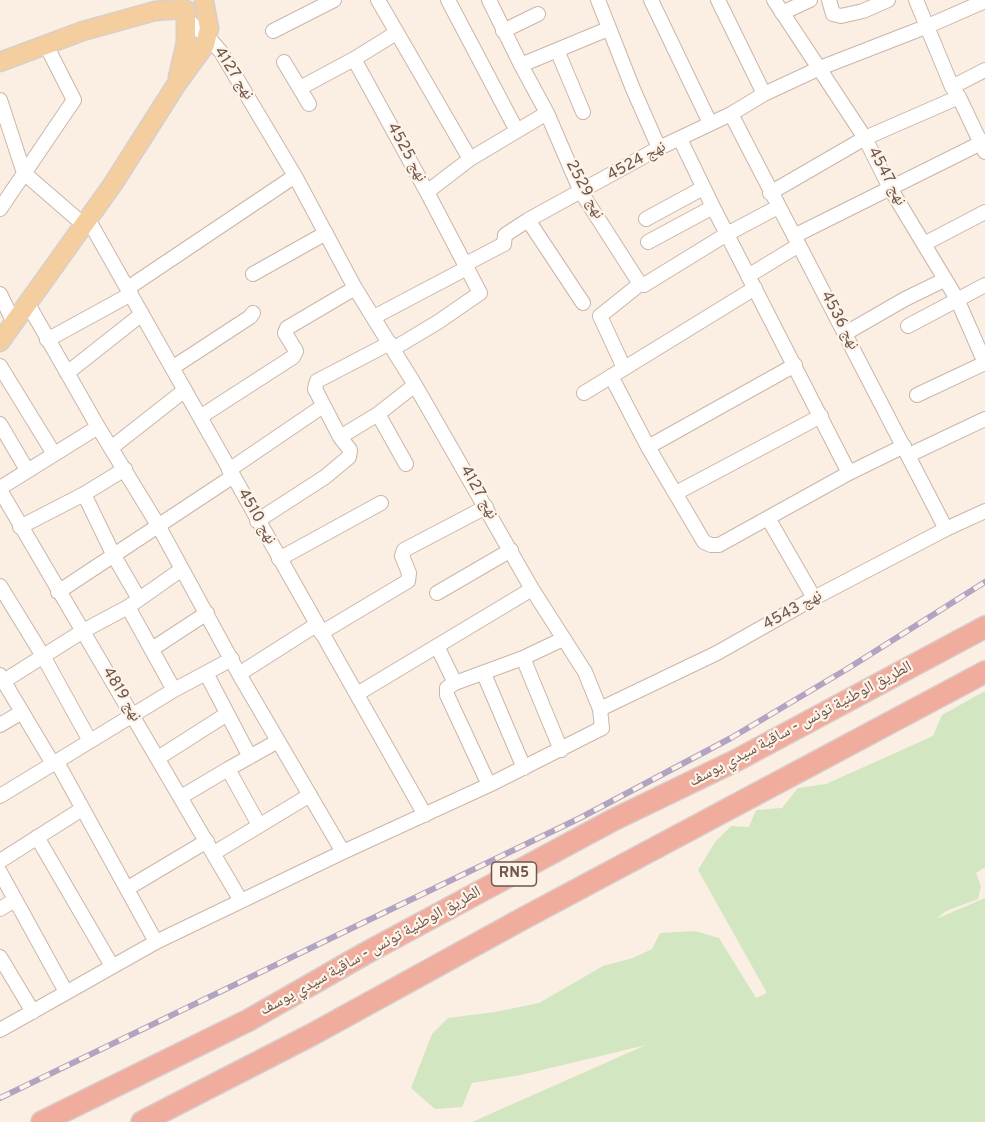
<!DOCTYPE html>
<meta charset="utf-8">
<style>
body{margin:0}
canvas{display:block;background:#faefe2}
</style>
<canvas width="985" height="1122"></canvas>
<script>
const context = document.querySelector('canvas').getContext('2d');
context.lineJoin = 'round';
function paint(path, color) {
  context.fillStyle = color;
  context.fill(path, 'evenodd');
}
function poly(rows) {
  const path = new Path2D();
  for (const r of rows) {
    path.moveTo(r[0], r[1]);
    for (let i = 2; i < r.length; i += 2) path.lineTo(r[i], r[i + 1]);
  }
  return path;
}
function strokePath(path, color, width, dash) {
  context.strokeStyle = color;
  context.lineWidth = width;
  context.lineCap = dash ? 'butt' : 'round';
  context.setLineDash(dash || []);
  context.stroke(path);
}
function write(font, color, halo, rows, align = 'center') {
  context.font = font + ' Overpass,"Noto Naskh Arabic",sans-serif';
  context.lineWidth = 4.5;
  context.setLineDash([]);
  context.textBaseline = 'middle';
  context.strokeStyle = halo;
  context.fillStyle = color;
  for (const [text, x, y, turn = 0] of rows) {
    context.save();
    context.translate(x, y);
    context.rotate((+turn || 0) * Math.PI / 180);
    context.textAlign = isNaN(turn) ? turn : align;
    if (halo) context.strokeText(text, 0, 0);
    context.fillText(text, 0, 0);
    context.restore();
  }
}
paint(poly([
 [985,691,985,867,976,873,981,886,978,899,946,911,936,919,985,898,985,1122,472,1122,646,1045,521,1075,472,1083,462,1107,435,1109,411,1088,432,1034,448,1018,495,1012,539,1003,603,966,633,958,652,949,660,933,695,931,719,938,756,998,767,993,698,870,715,842,731,826,749,827,756,810,782,808,798,788,826,784,933,736,942,715]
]), '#d3e6c2');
const minor = poly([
 [378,0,470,159],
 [448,0,517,131],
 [489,0,521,65,547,113,581,192,640,284,644,285,727,234,778,207],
 [598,0,633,89,659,148],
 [651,0,710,123],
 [718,0,764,94],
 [774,0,865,138,890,188,957,299,985,363],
 [829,0,833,14,841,16,863,11,888,0],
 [916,0,952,87,959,97,985,152],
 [782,13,810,0],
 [273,31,334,0],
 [503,31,538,14],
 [557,50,583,112],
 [284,62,309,104],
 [521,65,608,29],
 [952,87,985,70],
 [300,88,354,59],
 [0,100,24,173,84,225],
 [731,114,946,529],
 [680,139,713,207,849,473],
 [427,192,470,159,547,113],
 [770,193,865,138,959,97],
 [0,209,74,100,46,45],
 [88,219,425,815],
 [646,219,703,188],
 [528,220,583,303],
 [794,236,985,141],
 [648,242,713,207],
 [924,244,985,212],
 [464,265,504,244,505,235,528,220,659,148,731,114,764,94,820,68,928,26,985,1],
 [253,274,326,233],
 [748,276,799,245],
 [128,288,295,176],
 [0,294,14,323],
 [28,304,98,427,158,525,239,674,343,852],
 [374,317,465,269],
 [908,326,985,285],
 [846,333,905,299,944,280],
 [47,340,131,294],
 [393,349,438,322,480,293,427,192,354,59,396,33],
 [0,366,54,454],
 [172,368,250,317,253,313],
 [624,368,600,316,640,284],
 [67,373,142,314],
 [611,376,648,447,704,542,711,545,719,545,849,473,904,446],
 [584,393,755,288],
 [917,395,985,363],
 [378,414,406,464],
 [200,417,293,357,296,351,285,333,287,328,355,288],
 [0,424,27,470],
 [340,437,378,414,415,385],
 [648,447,795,365],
 [111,448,185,390],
 [909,455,985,419],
 [229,470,323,406],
 [0,488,98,427],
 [0,490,241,901],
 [676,493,821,416],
 [84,494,114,556,139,599],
 [768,518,814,598],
 [257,521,325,477,349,457,350,450,340,437,315,389,317,381,390,343],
 [20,527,84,494,125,469],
 [279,559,381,503],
 [0,586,43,656,90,741],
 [58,592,232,477],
 [437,593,511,550],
 [128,607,174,690],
 [321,633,408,581,409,573,402,556,404,550,486,507],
 [437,646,455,683],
 [152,649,207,613],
 [523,658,561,750],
 [206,673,250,757],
 [239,674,316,625],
 [484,674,524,768],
 [0,675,53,764],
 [4,681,83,631,128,607,182,569],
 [357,694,532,589],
 [600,709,717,653,814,598,946,529,985,511],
 [0,725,22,712],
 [158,758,227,714],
 [57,762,156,942],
 [489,785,447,695,447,688,455,683,523,658,563,639],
 [0,796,174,690,232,659],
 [181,797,228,769],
 [259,825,228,769,278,741],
 [37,837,112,966],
 [214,853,310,795],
 [0,861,82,809],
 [0,872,66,992],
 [128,888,207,841],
 [0,909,15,900],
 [0,957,33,1012],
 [0,1030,156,942,343,852,489,785,602,728,600,709,585,672,532,589,415,385,355,288,295,176,221,52,208,37,188,21]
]);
const major = poly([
 [0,62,83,31,155,11,183,9],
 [178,77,186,43,186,10],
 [0,342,113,184,176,85,205,45,209,28,204,2]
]);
const highway = poly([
 [42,1122,249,1020,366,953,613,820,737,760,985,627],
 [142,1122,313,1034,524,918,985,672]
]);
strokePath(minor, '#c9b6aa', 16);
strokePath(major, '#d7cfcd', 21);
strokePath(highway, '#d7cfcd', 24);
strokePath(minor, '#fff', 14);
strokePath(major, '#f4ce9f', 18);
strokePath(highway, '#f0ad9e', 21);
const rail = poly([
 [0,1098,580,818,731,738,847,669,985,582]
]);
strokePath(rail, '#b1a3c2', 6);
strokePath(rail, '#fdf3e8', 4, [11]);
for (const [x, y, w] of [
 [514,874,45]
]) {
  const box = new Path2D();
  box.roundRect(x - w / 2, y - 12, w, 24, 4.5);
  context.fillStyle = '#fdf3e8';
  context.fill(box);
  strokePath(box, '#6f554b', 1.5);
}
write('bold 15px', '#6f554b', null, [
 ["RN5",514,874]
]);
write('16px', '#6f554b', '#fdf3e8', [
 ["نهج 4127",233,74,57],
 ["نهج 4525",406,153,61],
 ["نهج 4524",637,162,-29],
 ["نهج 4547",886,177,62],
 ["نهج 2529",584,190,62],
 ["نهج 4536",839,321,62],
 ["نهج 4127",478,493,60],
 ["نهج 4510",256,517,60],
 ["نهج 4543",793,611,-29],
 ["نهج 4819",121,695,59],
 ["الطريق الوطنية تونس - ساقية سيدي يوسف",801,725,-28],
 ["الطريق الوطنية تونس - ساقية سيدي يوسف",371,952,-29]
]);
</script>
